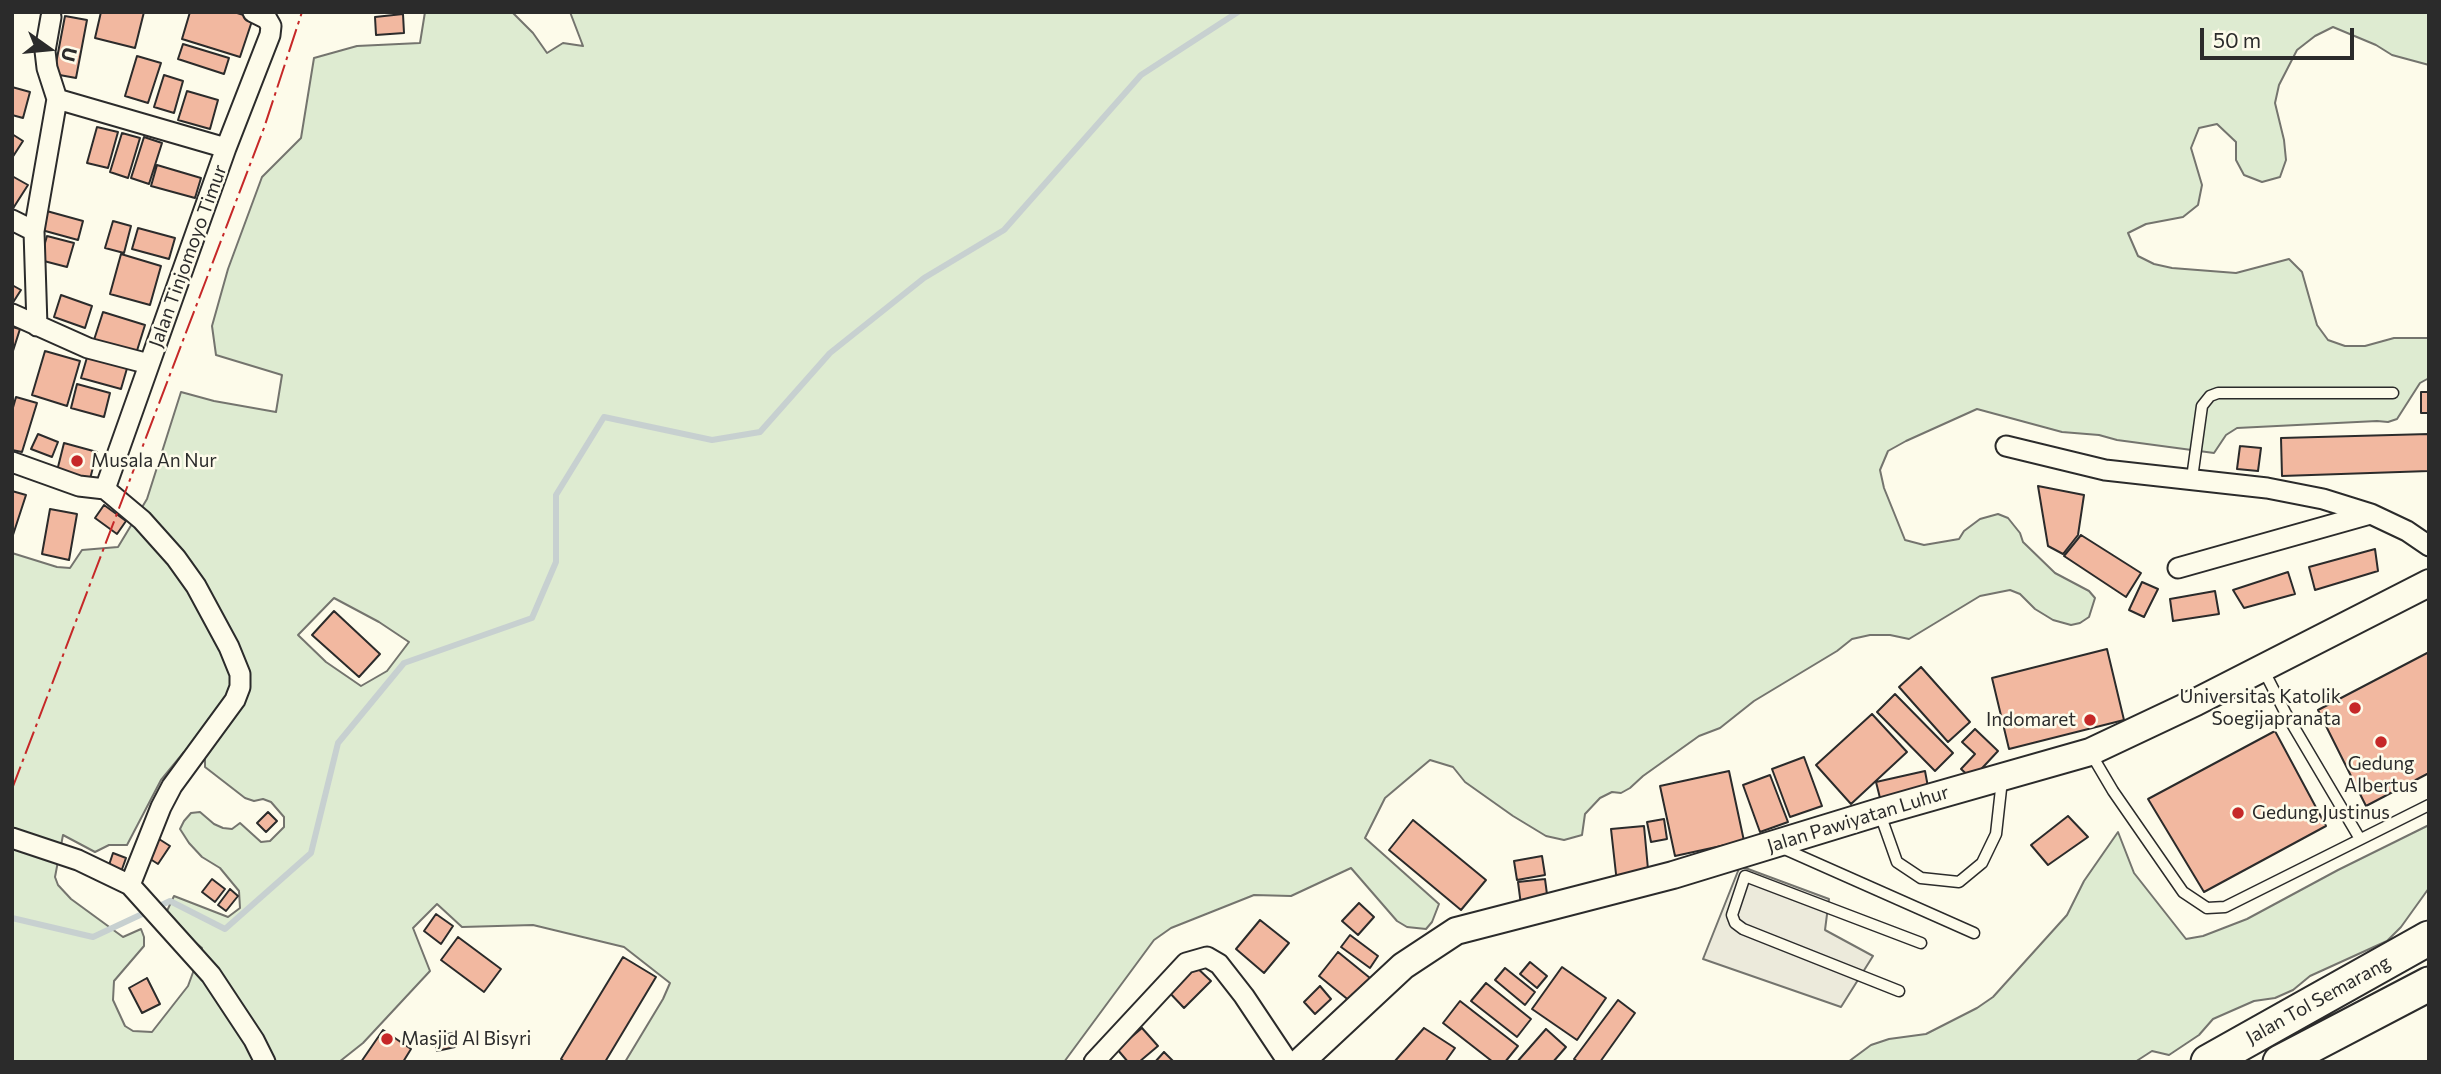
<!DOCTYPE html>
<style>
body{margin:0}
#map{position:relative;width:2441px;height:1074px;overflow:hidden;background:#fdfbea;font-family:Commissioner,sans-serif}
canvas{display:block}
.frame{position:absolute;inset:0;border:14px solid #2b2b2b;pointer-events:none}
.north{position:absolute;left:14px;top:14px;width:70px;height:70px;-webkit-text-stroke:5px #fdfbea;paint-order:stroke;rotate:105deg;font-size:19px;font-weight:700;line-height:28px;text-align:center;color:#2b2b2b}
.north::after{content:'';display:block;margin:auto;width:24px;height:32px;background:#2b2b2b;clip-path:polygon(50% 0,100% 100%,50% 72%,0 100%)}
.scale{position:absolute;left:2200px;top:28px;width:154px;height:32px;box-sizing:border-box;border:4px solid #2b2b2b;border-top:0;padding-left:9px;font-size:21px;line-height:24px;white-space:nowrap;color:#2b2b2b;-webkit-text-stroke:5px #fdfbea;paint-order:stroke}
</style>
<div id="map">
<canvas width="2441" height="1074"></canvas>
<div class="frame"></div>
<div class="north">U</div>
<div class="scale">50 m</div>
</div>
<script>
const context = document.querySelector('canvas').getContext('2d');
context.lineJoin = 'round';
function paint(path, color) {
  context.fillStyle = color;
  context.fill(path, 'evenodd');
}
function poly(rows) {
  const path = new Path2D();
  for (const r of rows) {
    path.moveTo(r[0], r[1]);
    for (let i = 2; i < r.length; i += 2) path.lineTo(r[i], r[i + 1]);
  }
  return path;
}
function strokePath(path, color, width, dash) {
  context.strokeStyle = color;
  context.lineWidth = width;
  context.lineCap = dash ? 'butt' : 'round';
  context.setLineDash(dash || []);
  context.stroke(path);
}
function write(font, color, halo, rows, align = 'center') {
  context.font = font + ' Commissioner,sans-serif';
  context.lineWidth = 5;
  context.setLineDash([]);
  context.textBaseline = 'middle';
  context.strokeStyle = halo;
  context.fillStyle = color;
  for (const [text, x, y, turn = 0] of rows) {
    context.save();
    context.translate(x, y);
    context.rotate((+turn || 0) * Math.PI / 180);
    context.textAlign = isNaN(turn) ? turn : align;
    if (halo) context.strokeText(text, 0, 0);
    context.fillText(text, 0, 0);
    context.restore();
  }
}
const green = poly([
 [425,12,512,12,533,33,547,53,563,43,583,46,570,12,2429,12,2429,65,2392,55,2376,45,2333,27,2315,36,2297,50,2279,85,2275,103,2284,140,2286,160,2280,177,2262,182,2244,175,2236,160,2236,142,2217,124,2199,128,2191,148,2202,185,2198,205,2183,217,2146,224,2128,233,2138,256,2154,264,2172,268,2236,273,2289,259,2302,272,2317,325,2328,340,2345,346,2365,346,2394,338,2429,338,2429,378,2420,383,2397,419,2388,422,2377,421,2237,428,2226,435,2214,453,2117,440,2099,435,2062,432,1977,409,1906,441,1888,451,1880,470,1884,488,1905,540,1924,545,1959,539,1964,531,1980,519,1998,514,2008,518,2020,533,2023,542,2055,573,2089,591,2095,598,2089,617,2080,623,2071,625,2053,620,2035,609,2020,594,2010,590,1980,596,1909,639,1890,635,1870,635,1852,639,1837,651,1754,701,1720,728,1699,736,1643,776,1630,788,1621,793,1612,792,1600,798,1585,814,1582,835,1564,840,1546,836,1513,816,1465,782,1453,767,1430,760,1385,798,1365,838,1439,904,1432,922,1426,929,1407,927,1397,921,1351,868,1291,896,1254,895,1171,928,1154,940,1064,1062,625,1062,663,999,670,983,624,947,533,925,462,927,437,904,413,928,430,971,363,1043,339,1062,12,1062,12,553,57,567,70,568,82,550,118,547,147,499,181,392,214,401,276,412,282,375,216,355,212,326,228,269,262,177,301,138,314,58,357,46,420,43,425,12],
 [334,598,379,622,409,642,387,671,361,686,326,662,298,635,334,598],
 [184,752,205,757,205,767,245,798,254,801,263,799,271,802,284,817,284,827,270,841,261,842,240,823,232,829,223,828,214,824,200,812,191,813,184,821,180,829,189,843,202,857,220,868,239,891,240,908,228,917,174,896,166,913,172,923,202,948,188,986,152,1032,133,1031,125,1026,113,1000,114,981,144,946,144,937,141,929,123,937,71,899,58,885,55,877,63,835,95,852,109,845,127,845,161,780,184,752],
 [2429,825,2429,888,2401,927,2387,941,2310,976,2293,990,2275,998,2254,1001,2213,1019,2199,1035,2169,1055,2152,1051,2135,1062,1848,1062,1871,1045,1889,1039,1926,1034,1977,1008,1993,997,2067,915,2084,881,2118,832,2134,873,2186,939,2203,936,2247,919,2338,870,2429,825]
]);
paint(green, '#deebd1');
strokePath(green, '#74746e', 2);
const parking = poly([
 [1740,866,1829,899,1825,930,1873,956,1841,1007,1703,959,1740,866]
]);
paint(parking, '#eceadb');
strokePath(parking, '#74746e', 2);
strokePath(poly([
 [12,918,93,937,170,901,225,929,311,853,338,743,404,663,532,618,556,562,556,495,604,417,712,440,760,432,830,353,924,278,1004,230,1141,75,1238,12]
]), '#c7d0d0', 6);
const building = poly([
 [101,12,144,12,135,48,95,38,101,12],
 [190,12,234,12,253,18,240,57,182,39,190,12],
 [403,14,404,33,376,35,375,17,403,14],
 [65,16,87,20,76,78,54,74,65,16],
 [183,44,229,58,224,74,178,59,183,44],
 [137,56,161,63,148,103,125,96,137,56],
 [164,75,183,81,174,113,154,107,164,75],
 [12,87,30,92,23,118,12,115,12,87],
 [187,91,218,100,210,129,178,120,187,91],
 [97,127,118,132,108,168,87,163,97,127],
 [122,133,140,138,128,178,110,172,122,133],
 [12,134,23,141,12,158,12,134],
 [144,137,162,143,149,184,131,178,144,137],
 [157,165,201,178,195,198,151,186,157,165],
 [12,176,28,185,12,210,12,176],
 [43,210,83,221,78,240,38,229,43,210],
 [113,221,131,226,124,253,105,248,113,221],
 [138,228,175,238,169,259,132,249,138,228],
 [47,236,74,243,67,267,40,260,47,236],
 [121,254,161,266,150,305,110,294,121,254],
 [12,285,21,290,12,304,12,285],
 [61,295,92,306,85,328,54,317,61,295],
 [103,312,145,325,135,357,93,343,103,312],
 [12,327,20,329,12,354,12,327],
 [45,351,80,361,67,406,32,395,45,351],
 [88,354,128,365,121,389,81,378,88,354],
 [77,384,110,393,104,417,71,408,77,384],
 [2421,392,2429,392,2429,413,2421,413,2421,392],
 [16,397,37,403,22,452,12,450,12,411,16,397],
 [38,434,58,442,52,457,31,449,38,434],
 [2429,434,2429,471,2282,476,2281,438,2429,434],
 [64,443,97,452,90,479,57,471,64,443],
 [2240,446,2261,448,2258,471,2237,469,2240,446],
 [2038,486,2084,495,2078,535,2063,554,2048,546,2038,486],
 [12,491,26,495,12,538,12,491],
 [104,505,126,521,117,534,95,518,104,505],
 [50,509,77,514,69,560,42,554,50,509],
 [2081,535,2141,573,2126,597,2064,556,2081,535],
 [2375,549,2378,571,2315,590,2309,567,2375,549],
 [2288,572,2295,594,2244,608,2233,590,2288,572],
 [2142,582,2158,589,2144,617,2129,610,2142,582],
 [2215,591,2219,614,2173,621,2170,599,2215,591],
 [334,611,380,654,359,677,312,635,334,611],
 [2107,649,2124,720,2009,749,1992,678,2107,649],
 [2429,652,2429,773,2366,806,2318,710,2429,652],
 [1921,667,1970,722,1948,742,1899,687,1921,667],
 [1895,694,1953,753,1935,771,1877,712,1895,694],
 [1872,714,1907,752,1851,804,1816,765,1872,714],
 [1975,729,1998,751,1972,779,1961,769,1975,754,1962,742,1975,729],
 [2275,731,2326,826,2204,892,2148,799,2275,731],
 [1804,757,1822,806,1790,817,1772,769,1804,757],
 [1729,771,1744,841,1675,856,1660,786,1729,771],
 [1925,771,1928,787,1880,798,1876,782,1925,771],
 [1770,775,1788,822,1760,832,1743,785,1770,775],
 [268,812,277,821,266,832,257,823,268,812],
 [2068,816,2088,837,2048,865,2031,845,2068,816],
 [1664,819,1667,839,1651,842,1647,822,1664,819],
 [1413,820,1486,880,1461,910,1389,850,1413,820],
 [1644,826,1649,880,1617,883,1611,829,1644,826],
 [159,839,170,846,158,864,147,857,159,839],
 [113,853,126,858,121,872,108,868,113,853],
 [1542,856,1545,875,1517,880,1514,861,1542,856],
 [212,879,225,889,215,902,202,892,212,879],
 [1545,879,1548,902,1521,905,1518,882,1545,879],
 [230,889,238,896,226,911,218,905,230,889],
 [1359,903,1374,917,1358,935,1342,921,1359,903],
 [436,914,453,926,441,944,424,931,436,914],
 [1260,920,1289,943,1264,973,1236,949,1260,920],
 [1350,935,1378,956,1370,968,1341,947,1350,935],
 [458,937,501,969,484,992,441,960,458,937],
 [1338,952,1370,978,1351,1002,1319,976,1338,952],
 [623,957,656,977,605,1062,565,1062,561,1059,623,957],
 [1530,962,1547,976,1537,988,1520,974,1530,962],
 [1193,964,1211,981,1184,1008,1167,990,1193,964],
 [1562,967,1606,998,1577,1040,1532,1009,1562,967],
 [1505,968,1535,992,1525,1005,1495,980,1505,968],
 [147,978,160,1004,142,1013,129,988,147,978],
 [1486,983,1531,1019,1517,1037,1471,1001,1486,983],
 [1320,986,1331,999,1315,1014,1304,1002,1320,986],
 [1618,1000,1635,1013,1600,1062,1578,1062,1574,1059,1618,1000],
 [1460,1001,1518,1046,1505,1062,1493,1062,1443,1023,1460,1001],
 [1142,1028,1158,1046,1139,1062,1128,1062,1117,1049,1142,1028],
 [1424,1028,1455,1048,1445,1062,1395,1061,1424,1028],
 [1546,1029,1566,1047,1553,1062,1517,1062,1546,1029],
 [383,1030,411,1049,403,1062,361,1062,383,1030],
 [452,1033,455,1047,437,1051,434,1037,452,1033],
 [1164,1052,1174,1062,1155,1062,1164,1052]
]);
paint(building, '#f2b8a0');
strokePath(building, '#2b2b2b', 2);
const service = poly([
 [2192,478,2202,406,2210,396,2218,393,2393,393],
 [2263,669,2285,712,2360,839],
 [2090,752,2113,791,2183,892,2207,908,2225,907,2429,805],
 [1880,814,1897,862,1921,878,1959,882,1982,863,1996,834,2002,780],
 [1780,847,1974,933],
 [1899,991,1743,929,1735,923,1732,915,1745,876,1921,943]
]);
const minor = poly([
 [57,99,226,148],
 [12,220,34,231],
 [12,314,88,348,149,364],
 [37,326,34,231,57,99,47,68,45,51,51,17],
 [2006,446,2105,470,2267,488,2323,499,2371,514,2407,531,2429,546],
 [12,462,79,486,105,489,142,520,176,558,196,586,229,647,240,674,240,687,235,700,172,786,161,807,130,885],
 [105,489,226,148,270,35,271,26,267,19,253,12],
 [2178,568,2370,514],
 [12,838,78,860,130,885,211,975,254,1040,265,1062],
 [1094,1062,1186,963,1207,957,1219,964,1244,996,1288,1062]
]);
const secondary = poly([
 [1300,1062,1403,966,1456,931,1673,875,1879,812,2090,752,2196,702,2429,583]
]);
const motorway = poly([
 [2208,1062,2429,938],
 [2280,1062,2429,984]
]);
strokePath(service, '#2b2b2b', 13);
strokePath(minor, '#2b2b2b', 23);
strokePath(secondary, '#2b2b2b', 30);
strokePath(motorway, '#2b2b2b', 37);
strokePath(service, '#fdfbea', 10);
strokePath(minor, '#fdfbea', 19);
strokePath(secondary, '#fdfbea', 26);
strokePath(motorway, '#fdfbea', 33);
strokePath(poly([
 [12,789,264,128,302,12]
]), '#c62828', 2, [24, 5, 3.5, 5]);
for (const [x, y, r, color] of [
 [77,461,7,"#c62828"],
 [2355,708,7,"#c62828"],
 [2090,720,7,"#c62828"],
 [2381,742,7,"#c62828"],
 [2238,813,7,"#c62828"],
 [387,1039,7,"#c62828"]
]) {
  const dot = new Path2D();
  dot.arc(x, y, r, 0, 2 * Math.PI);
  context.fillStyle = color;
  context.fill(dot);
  strokePath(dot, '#fdfbea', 2.5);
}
write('19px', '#2b2b2b', '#fdfbea', [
 ["Jalan Tinjomoyo Timur",188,256,-70],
 ["Jalan Pawiyatan Luhur",1858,819,-17],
 ["Jalan Tol Semarang",2318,1000,-29]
]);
write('19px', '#2b2b2b', '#fdfbea', [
 ["Musala An Nur",91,461],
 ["Universitas Katolik",2341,697,"right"],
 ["Soegijapranata",2341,719,"right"],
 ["Indomaret",2076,720,"right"],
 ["Gedung",2381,764,"center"],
 ["Albertus",2381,786,"center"],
 ["Gedung Justinus",2252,813],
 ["Masjid Al Bisyri",401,1039]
], 'left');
</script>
